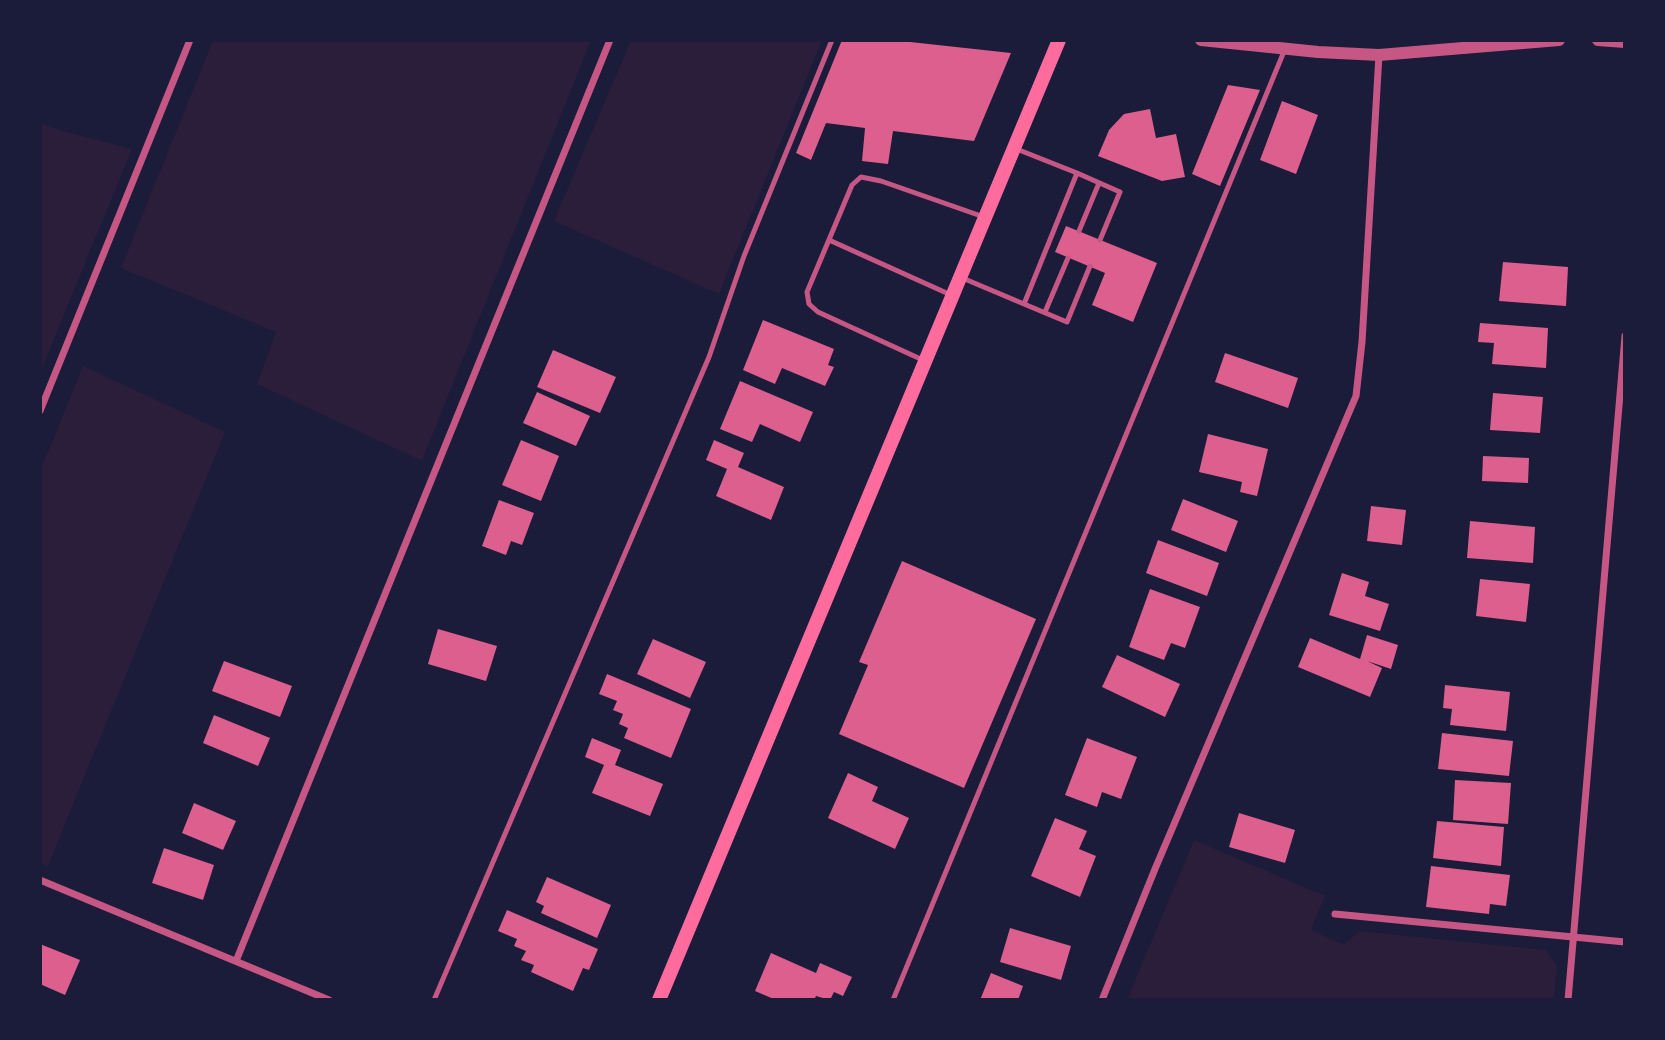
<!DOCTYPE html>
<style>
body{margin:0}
#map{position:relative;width:1665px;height:1040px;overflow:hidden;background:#1b1b3a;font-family:Manrope,sans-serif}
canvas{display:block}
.frame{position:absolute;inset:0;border:42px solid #1b1b3a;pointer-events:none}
</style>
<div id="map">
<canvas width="1665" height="1040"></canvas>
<div class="frame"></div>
</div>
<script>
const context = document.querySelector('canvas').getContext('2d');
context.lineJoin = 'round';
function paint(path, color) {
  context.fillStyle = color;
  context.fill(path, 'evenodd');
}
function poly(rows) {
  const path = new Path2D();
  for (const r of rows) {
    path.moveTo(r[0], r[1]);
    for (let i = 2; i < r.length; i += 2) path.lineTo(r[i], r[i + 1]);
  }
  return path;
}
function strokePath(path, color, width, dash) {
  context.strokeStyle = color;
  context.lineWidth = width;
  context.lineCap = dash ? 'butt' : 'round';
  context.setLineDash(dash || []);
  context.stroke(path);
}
paint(poly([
 [213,40,591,40,422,461,257,384,276,332,121,268],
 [631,40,822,40,719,294,554,221],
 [40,123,59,130,132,149,40,373],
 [83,366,225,432,48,866,40,863,40,471],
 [1194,840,1325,896,1311,930,1344,945,1359,931,1546,950,1557,966,1554,1000,1127,1000]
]), '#2a1e3b');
paint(poly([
 [842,40,892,40,1011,53,974,141,893,131,888,164,862,161,865,128,826,123,811,160,796,153],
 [1228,85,1260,90,1220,186,1192,174],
 [1282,101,1318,115,1296,174,1260,160],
 [1150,109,1156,138,1176,134,1185,177,1162,181,1098,156,1109,130,1124,114],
 [1066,226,1157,263,1133,322,1092,305,1105,273,1055,252],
 [1503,262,1568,267,1566,306,1499,301],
 [763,320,834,349,828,365,834,367,825,386,782,368,775,384,743,370],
 [1480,323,1548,328,1546,368,1492,364,1494,343,1478,342],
 [553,350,616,377,600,413,537,387],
 [1225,353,1298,378,1288,408,1215,382],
 [740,381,813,412,800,442,760,424,752,442,720,429],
 [537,392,590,416,576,446,523,423],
 [1493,393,1543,397,1540,433,1490,430],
 [1208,434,1268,449,1257,496,1240,492,1242,482,1199,472],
 [521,440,559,456,541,501,502,485],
 [714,440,744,453,738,467,784,487,771,520,716,496,727,469,706,460],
 [1483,456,1529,458,1528,483,1482,481],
 [1183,499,1238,521,1226,552,1171,530],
 [499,500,534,513,522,545,511,541,506,555,482,546],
 [1371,506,1406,510,1402,545,1367,541],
 [1470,521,1535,527,1533,563,1467,558],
 [1158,540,1219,563,1207,596,1146,573],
 [902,561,1036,619,964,788,839,734,868,665,859,662],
 [1342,573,1369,582,1365,596,1389,604,1380,631,1329,615],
 [1480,579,1530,584,1526,622,1476,616],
 [1150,589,1200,607,1185,648,1171,643,1164,660,1129,647],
 [438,629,497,646,486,681,428,664],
 [1367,635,1398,645,1391,669,1367,661,1382,668,1370,697,1298,667,1310,638,1360,659],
 [653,639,706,662,690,698,637,674],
 [1117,655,1180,684,1165,717,1102,687],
 [224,661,292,686,280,717,212,691],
 [607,674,691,709,671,758,624,738,628,728,619,724,623,714,613,710,617,701,599,694],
 [1445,685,1510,692,1506,731,1450,725,1452,709,1443,708],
 [214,715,270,738,258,766,203,743],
 [1442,733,1513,741,1509,776,1438,769],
 [592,738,621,750,615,765,663,784,650,816,592,793,604,765,585,757],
 [1087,738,1137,757,1121,799,1102,792,1097,807,1065,795],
 [848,773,878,787,872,801,909,818,895,849,828,818],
 [1455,780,1511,783,1508,824,1453,820],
 [194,803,236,821,223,850,182,833],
 [1239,813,1295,830,1285,863,1229,847],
 [1055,818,1087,831,1079,849,1096,856,1080,897,1031,876],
 [1437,821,1504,827,1501,866,1433,858],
 [164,848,214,865,203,900,152,883],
 [1431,866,1510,875,1506,906,1490,904,1489,914,1426,907],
 [547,877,611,905,597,938,541,913,544,906,536,902],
 [507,910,598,949,589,970,583,968,573,991,531,972,534,965,521,960,526,951,514,946,517,939,498,931],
 [1010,928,1071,946,1061,980,1000,962],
 [40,944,80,960,65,995,40,984],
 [771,953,816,973,820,963,852,977,843,996,834,992,830,1000,816,996,814,1000,776,1000,755,991],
 [991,973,1023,986,1018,1000,980,1000]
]), '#dd5f8e');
strokePath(poly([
 [1077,173,1120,192,1100,240],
 [1079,231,1099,183],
 [829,240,951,295],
 [960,277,1024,304,1077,173,1014,148],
 [1024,304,1067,322,1090,266],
 [1045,312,1068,258],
 [925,361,818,312,809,304,807,292,852,185,861,177,881,181,984,217],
 [434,1000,709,357,744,256,832,40],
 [893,1000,1285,49]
]), '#c65784', 5);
strokePath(poly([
 [40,411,190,40],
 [40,880,329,1000],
 [1335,914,1625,942],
 [236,961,610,40],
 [1102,1000,1155,869,1356,396,1362,342,1379,55],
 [1568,1000,1625,336]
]), '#c65784', 7);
strokePath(poly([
 [1201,40,1318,52,1379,55,1559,40],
 [1598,40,1625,42]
]), '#c65784', 12);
strokePath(poly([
 [659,1000,1059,40]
]), '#ff6b9d', 14);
</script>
